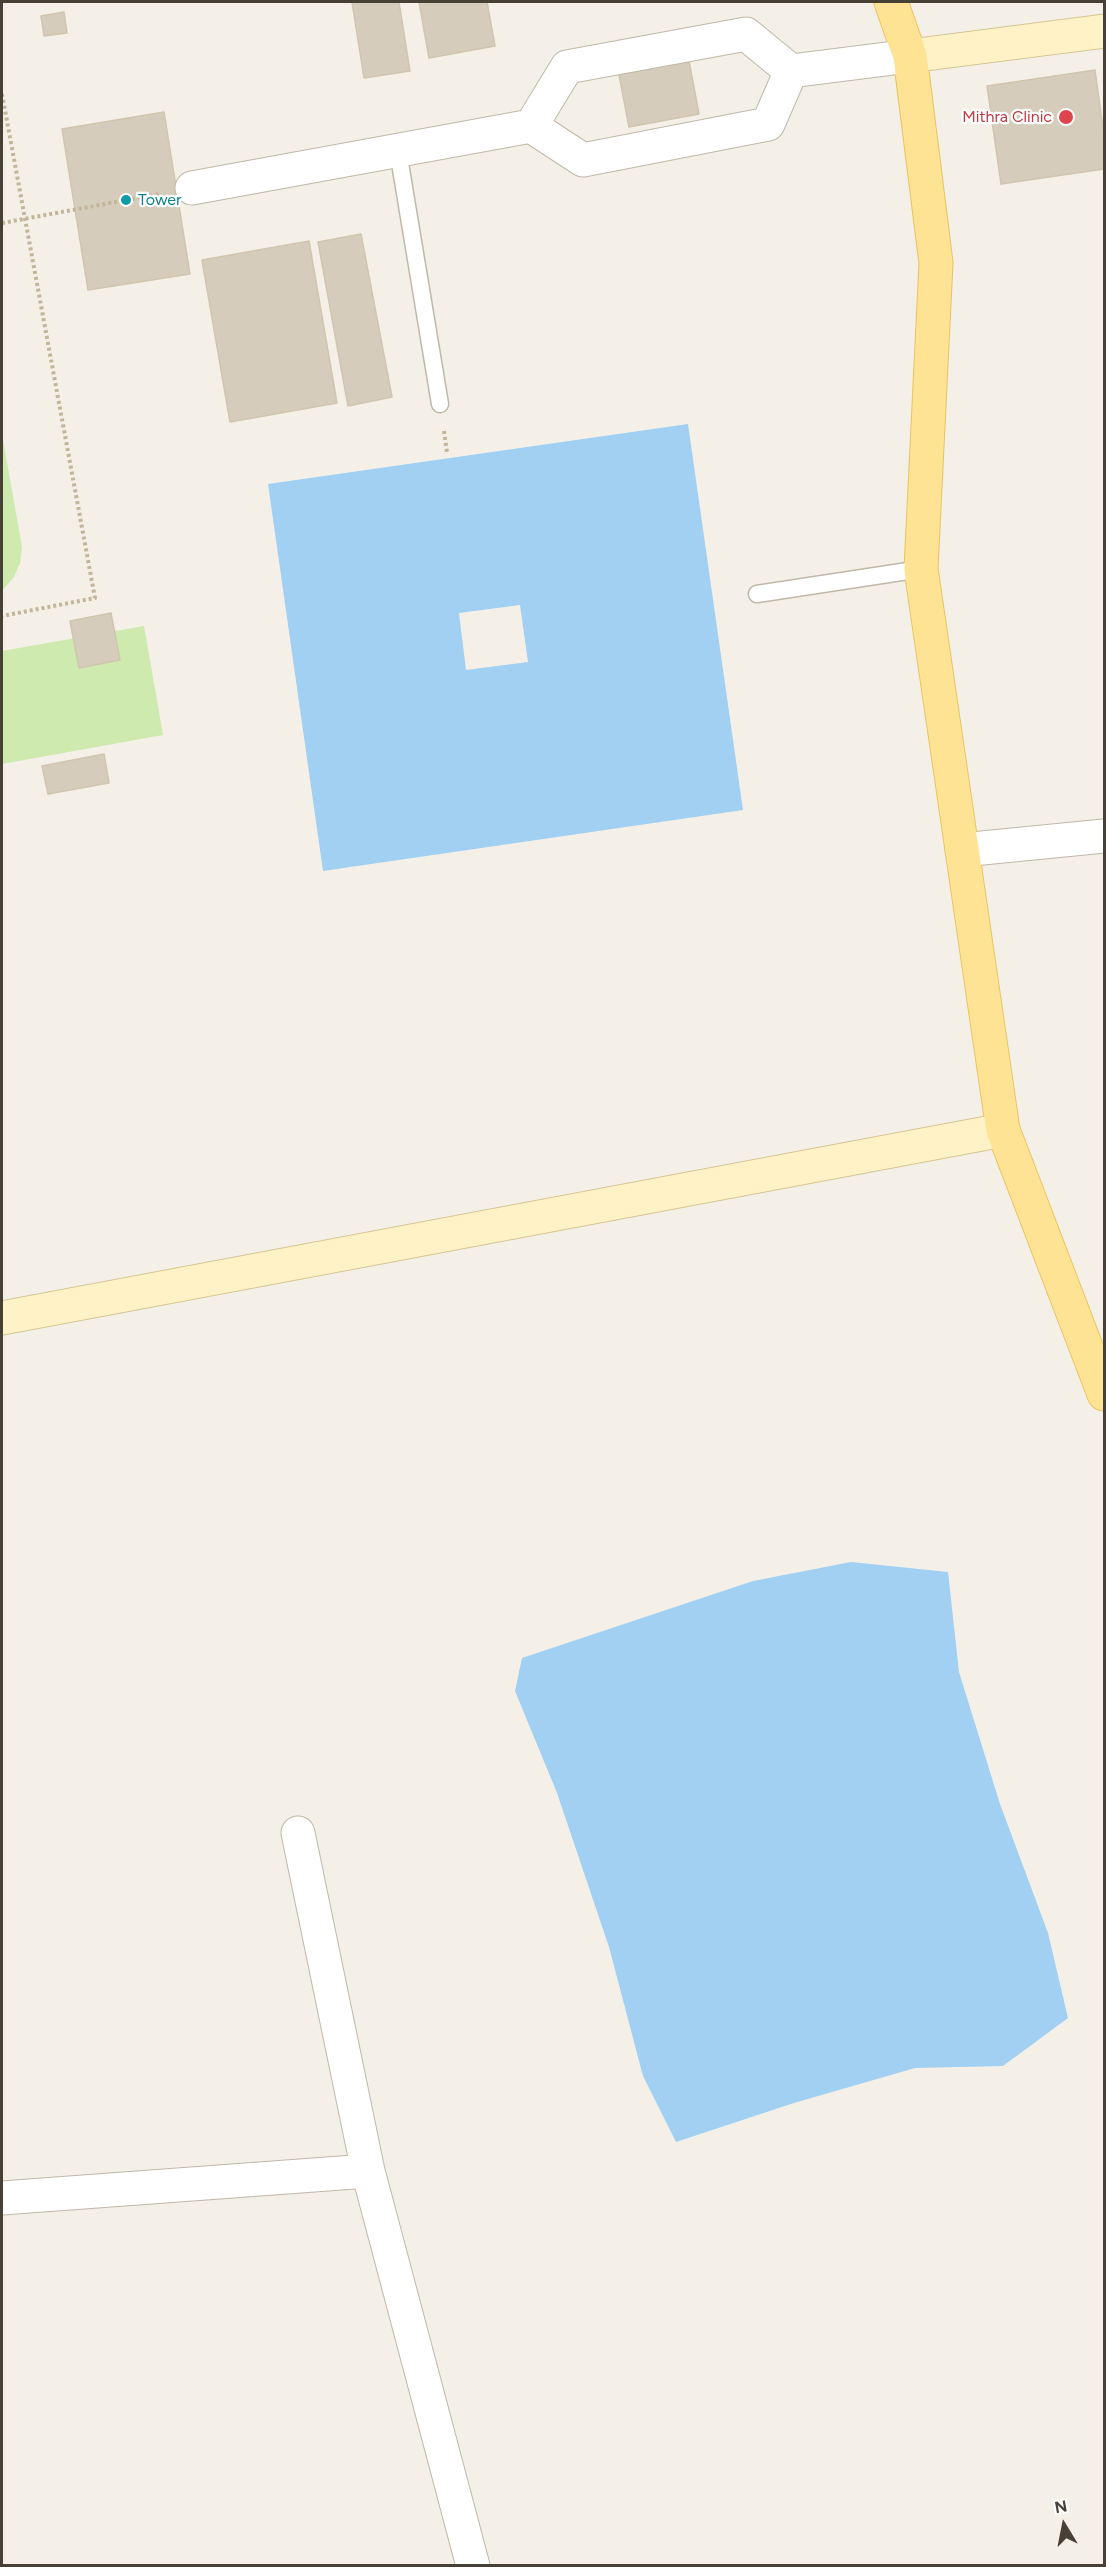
<!DOCTYPE html>
<style>
body{margin:0}
#map{position:relative;width:1106px;height:2567px;overflow:hidden;background:#f4f0e7;font-family:Figtree,sans-serif}
canvas{display:block}
.frame{position:absolute;inset:0;border:3px solid #474135;pointer-events:none}
.north{position:absolute;left:1034px;top:2495px;width:60px;height:60px;-webkit-text-stroke:4px #fff;paint-order:stroke;rotate:350deg;font-size:16px;font-weight:700;line-height:24px;text-align:center;color:#474135}
.north::after{content:'';display:block;margin:auto;width:21px;height:27px;background:#474135;clip-path:polygon(50% 0,100% 100%,50% 72%,0 100%)}
</style>
<div id="map">
<canvas width="1106" height="2567"></canvas>
<div class="frame"></div>
<div class="north">N</div>
</div>
<script>
const context = document.querySelector('canvas').getContext('2d');
context.lineJoin = 'round';
function paint(path, color) {
  context.fillStyle = color;
  context.fill(path, 'evenodd');
}
function poly(rows) {
  const path = new Path2D();
  for (const r of rows) {
    path.moveTo(r[0], r[1]);
    for (let i = 2; i < r.length; i += 2) path.lineTo(r[i], r[i + 1]);
  }
  return path;
}
function strokePath(path, color, width, dash) {
  context.strokeStyle = color;
  context.lineWidth = width;
  context.lineCap = dash ? 'butt' : 'round';
  context.setLineDash(dash || []);
  context.stroke(path);
}
function write(font, color, halo, rows, align = 'center') {
  context.font = font + ' Figtree,sans-serif';
  context.lineWidth = 4.5;
  context.setLineDash([]);
  context.textBaseline = 'middle';
  context.strokeStyle = halo;
  context.fillStyle = color;
  for (const [text, x, y, turn = 0] of rows) {
    context.save();
    context.translate(x, y);
    context.rotate((+turn || 0) * Math.PI / 180);
    context.textAlign = isNaN(turn) ? turn : align;
    if (halo) context.strokeText(text, 0, 0);
    context.fillText(text, 0, 0);
    context.restore();
  }
}
paint(poly([
 [2,434,22,547,20,563,14,577,2,591],
 [144,626,163,735,2,764,2,651]
]), '#ceeaae');
paint(poly([
 [688,424,743,810,323,871,268,484],
 [520,605,528,662,466,670,459,613],
 [851,1562,948,1572,959,1672,1000,1804,1048,1933,1068,2018,1003,2066,915,2068,794,2103,676,2142,643,2076,609,1947,557,1793,515,1691,522,1658,753,1581]
]), '#a1d0f3');
const building = poly([
 [352,2,399,2,410,71,364,78,352,2],
 [419,2,487,2,495,46,429,58,419,2],
 [64,12,67,33,44,36,41,16,64,12],
 [689,61,699,114,629,127,619,75,689,61],
 [1095,70,1104,135,1104,169,1001,184,987,86,1095,70],
 [164,112,190,274,88,290,62,129,164,112],
 [361,234,392,397,348,406,318,242,361,234],
 [309,241,337,403,230,422,202,260,309,241],
 [111,613,120,660,79,668,70,621,111,613],
 [104,754,109,783,48,794,42,766,104,754]
]);
paint(building, '#d6ccbc');
strokePath(building, '#d1c5af', 1.5);
const lane = poly([
 [398,151,440,404],
 [757,594,921,569]
]);
const street = poly([
 [531,126,567,67,746,34,791,71],
 [192,188,531,126,583,160,768,124,791,71,910,56],
 [962,850,1104,836],
 [298,1833,368,2171,473,2566],
 [2,2198,368,2171]
]);
const secondary = poly([
 [910,56,1104,31],
 [2,1318,1003,1130]
]);
const primary = poly([
 [891,2,910,56,936,263,921,569,1003,1130,1104,1394]
]);
strokePath(lane, '#c0b8a9', 19);
strokePath(street, '#c0b8a9', 35);
strokePath(secondary, '#d6c695', 35);
strokePath(primary, '#e9c360', 35);
strokePath(poly([
 [2,94,95,598,2,616],
 [2,223,159,194],
 [444,431,447,453]
]), '#c2b599', 4, [3, 3]);
strokePath(lane, '#fff', 16);
strokePath(street, '#fff', 33);
strokePath(secondary, '#fff2c6', 33);
strokePath(primary, '#ffe395', 33);
for (const [x, y, r, color] of [
 [1066,117,8,"#e0444e"],
 [126,200,6,"#0f9aa8"]
]) {
  const dot = new Path2D();
  dot.arc(x, y, r, 0, 2 * Math.PI);
  context.fillStyle = color;
  context.fill(dot);
  strokePath(dot, '#fff', 2);
}
write('16px', '#be3a42', '#fff', [
 ["Mithra Clinic",1052,117]
], 'right');
write('16px', '#0d838f', '#fff', [
 ["Tower",138,200]
], 'left');
</script>
